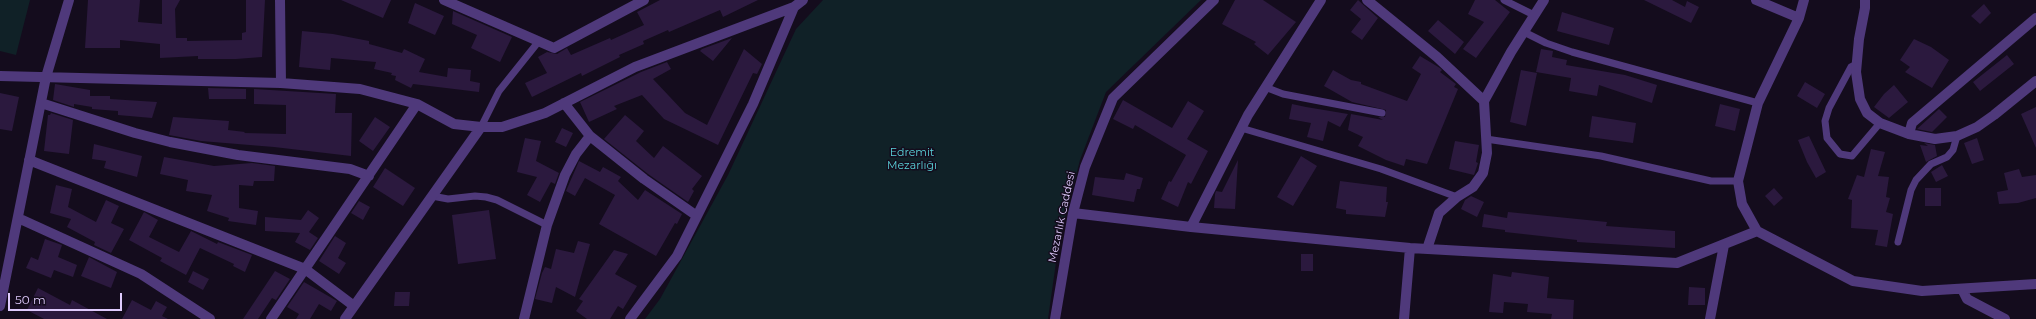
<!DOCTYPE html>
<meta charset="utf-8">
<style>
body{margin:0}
#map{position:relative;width:2036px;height:319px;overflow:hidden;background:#140c1d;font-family:Montserrat,sans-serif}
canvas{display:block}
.scale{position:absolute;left:8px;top:293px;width:114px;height:18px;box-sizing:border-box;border:2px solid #dfcbfd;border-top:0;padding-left:5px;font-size:12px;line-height:14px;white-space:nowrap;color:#dfcbfd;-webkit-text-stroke:3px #140c1d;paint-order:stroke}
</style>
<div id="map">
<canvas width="2036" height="319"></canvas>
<div class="scale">50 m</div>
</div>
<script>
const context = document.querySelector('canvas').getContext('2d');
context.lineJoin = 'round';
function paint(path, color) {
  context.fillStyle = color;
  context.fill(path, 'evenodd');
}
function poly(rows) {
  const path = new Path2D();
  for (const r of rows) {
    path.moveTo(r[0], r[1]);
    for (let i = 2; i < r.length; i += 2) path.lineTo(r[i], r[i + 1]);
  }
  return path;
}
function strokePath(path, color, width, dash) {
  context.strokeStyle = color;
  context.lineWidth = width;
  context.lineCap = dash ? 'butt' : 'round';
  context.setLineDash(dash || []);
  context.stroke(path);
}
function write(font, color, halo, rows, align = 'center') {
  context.font = font + ' Montserrat,sans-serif';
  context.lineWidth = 3;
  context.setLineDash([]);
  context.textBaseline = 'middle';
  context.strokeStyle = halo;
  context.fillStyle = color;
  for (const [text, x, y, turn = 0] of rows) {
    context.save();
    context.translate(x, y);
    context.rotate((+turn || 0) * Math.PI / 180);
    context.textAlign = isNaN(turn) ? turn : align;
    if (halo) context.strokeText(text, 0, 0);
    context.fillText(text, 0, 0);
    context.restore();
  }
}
paint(poly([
 [0,0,30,0,16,55,0,51],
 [823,0,1201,0,1106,92,1080,160,1059,241,1048,319,645,319,660,299,728,175,796,29]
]), '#102127');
paint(poly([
 [88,0,140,0,138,22,162,24,162,0,180,0,175,9,176,38,187,38,187,41,242,40,242,33,246,32,246,0,265,0,262,57,236,59,198,59,198,56,160,58,160,44,120,40,120,48,85,48],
 [341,0,391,0,383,18],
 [660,0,758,0,723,17,720,10,669,32,668,30,643,41,644,44,619,55,620,57,582,76,581,73,532,97,525,83,547,73,538,57,547,52,557,54,567,48,571,55,610,38,611,40,644,25,637,12],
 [1235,0,1263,0,1296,22,1268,55,1254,44,1256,42,1222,24],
 [1358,0,1378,18,1362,40,1351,32,1361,19,1350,10],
 [1475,0,1495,0,1510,12,1476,58,1463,49,1484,22,1468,14],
 [1644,0,1672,0,1685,7,1687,1,1699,7,1691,23],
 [415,3,444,16,435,35,408,23],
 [1984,4,1991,13,1980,24,1971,16],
 [453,11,512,37,500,62,471,48,477,35,452,24],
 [1562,12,1614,28,1609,45,1557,31],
 [1438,20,1464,42,1455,54,1428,31],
 [302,31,333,34,369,41,369,44,402,53,404,49,425,59,419,72,447,77,448,68,471,70,470,81,480,83,479,92,413,84,411,88,395,80,396,76,391,75,392,73,374,69,376,62,331,58,330,70,299,67],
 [732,38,713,61,700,51,702,49],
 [1914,39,1931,47,1949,60,1932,88,1905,72,1910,67,1900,60],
 [744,49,762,64,757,74,753,73,718,145,664,119,642,95,614,106,617,109,589,122,580,102,641,72,667,62,671,69,653,79,685,113,707,125],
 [1541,49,1553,51,1552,57,1567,60,1566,65,1625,75,1657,85,1652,103,1599,85,1597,96,1569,91,1571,78,1536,72],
 [2007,55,2014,64,1980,91,1973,82],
 [1420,56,1440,68,1442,70,1440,72,1456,84,1454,87,1458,89,1427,164,1406,159,1404,166,1386,160,1358,146,1363,137,1348,130,1351,114,1383,120,1378,117,1385,117,1386,110,1352,102,1324,86,1333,70,1351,80,1361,82,1361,84,1407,101,1421,74,1412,68],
 [1521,70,1537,73,1526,126,1510,122],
 [1805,82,1825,94,1817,108,1797,96],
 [55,84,90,90,90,96,110,96,110,99,157,102,152,118,118,115,118,111,92,109,92,107,74,104,74,107,53,100],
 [1894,85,1908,102,1889,118,1874,107,1884,94],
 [208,88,246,89,246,99,209,99],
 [254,89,336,94,335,113,352,113,351,156,274,147,201,141,169,135,173,117,229,121,228,130,245,132,244,133,286,134,286,105,254,104],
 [0,93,19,97,12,131,0,129],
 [1123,100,1172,128,1188,101,1204,111,1187,139,1208,151,1191,184,1188,182,1178,207,1161,199,1169,181,1171,182,1186,155,1135,125,1133,129,1113,119],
 [1292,104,1306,107,1348,114,1340,127,1328,121,1323,141,1307,137,1311,123,1289,119],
 [1720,104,1740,109,1735,131,1715,126],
 [2036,107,2036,148,2021,114],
 [1939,109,1947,117,1932,132,1917,129],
 [51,113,73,120,69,154,44,151,48,115,50,115],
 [625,115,644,131,636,141,654,158,663,146,702,176,692,189,694,191,688,202,648,174,604,139],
 [1592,116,1636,123,1633,143,1589,137],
 [375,117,390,127,373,151,359,141],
 [562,128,573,133,566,147,555,142],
 [1809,136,1826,172,1816,178,1807,162,1798,140],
 [525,138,541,141,536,161,559,173,555,184,551,182,540,202,527,195,537,177,517,172],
 [1977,138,1984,160,1972,164,1964,143],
 [1455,141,1479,145,1476,162,1478,163,1474,175,1449,169],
 [1924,143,1935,145,1937,156,1926,162,1920,145,1928,146],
 [94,144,142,156,137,177,104,168,106,161,92,159],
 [1871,149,1885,152,1878,176,1889,177,1886,197,1890,198,1886,212,1893,214,1887,247,1875,245,1878,230,1851,228,1852,200,1848,199,1857,175,1864,177],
 [1301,156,1317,166,1293,206,1277,197],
 [164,157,214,166,252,163,275,166,274,181,254,181,253,186,239,185,239,208,258,211,256,225,228,221,229,218,207,211,212,195,186,191,188,180,160,174],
 [1238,160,1235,209,1214,208,1215,194,1216,191,1222,192],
 [579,161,600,172,603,167,621,177,618,181,638,200,645,190,682,214,677,224,675,223,656,256,599,224,615,195,585,178,575,196,566,191],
 [1942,165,1948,176,1936,182,1931,172],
 [385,168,415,188,403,206,373,187],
 [2019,169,2022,177,2036,175,2036,198,2018,203,1999,204,1997,192,2008,190,2004,173],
 [1126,173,1143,178,1140,189,1137,189,1134,202,1092,195,1095,177,1124,180],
 [1340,181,1387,187,1386,202,1388,202,1385,217,1346,214,1346,210,1336,208],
 [56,185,72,189,68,207,96,222,106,200,119,206,111,223,124,229,111,253,94,245,95,242,67,227,71,219,50,213],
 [1774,188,1783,198,1774,206,1765,196],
 [1925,188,1941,188,1941,206,1925,206],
 [1471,196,1484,202,1477,217,1461,209,1465,200],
 [359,201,370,207,363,220,351,213],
 [308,210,319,218,309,232,318,238,310,250,295,242,300,233,265,231,265,217,301,220],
 [489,210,496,259,458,264,452,215],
 [144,212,158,220,149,237,179,252,191,231,217,244,218,242,252,255,245,272,233,266,234,264,200,248,186,275,160,261,162,258,129,240],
 [1508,212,1607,222,1606,226,1675,231,1675,248,1577,242,1577,240,1505,232,1505,230,1482,227,1484,214,1507,218],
 [335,236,346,243,338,258,346,263,339,274,319,261],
 [45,239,62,245,58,257,77,265,73,277,54,270,51,278,26,268,31,257,38,260],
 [578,241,590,244,575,297,556,287,552,303,535,299,542,273,545,267,551,269,556,249,574,253],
 [614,250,628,254,615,274,637,286,623,309,618,306,610,319,587,319,576,311,583,301,579,299],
 [1301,254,1313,254,1313,271,1301,271],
 [89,257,117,272,111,288,81,276],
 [193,271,209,279,203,290,188,282],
 [275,271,290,279,276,300,272,298,258,319,243,319],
 [1512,272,1549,277,1547,298,1574,300,1573,319,1551,319,1552,314,1527,312,1528,304,1504,302,1503,313,1489,312,1493,274,1511,277],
 [304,282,337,301,331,311,319,304,310,319,296,319,299,314,287,307],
 [1689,287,1705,288,1705,305,1688,305],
 [38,288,70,305,72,300,107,319,44,319,27,310],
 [395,292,410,292,409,306,394,306],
 [132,300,151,310,156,301,167,307,162,316,168,319,122,319]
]), '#2b193e');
strokePath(poly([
 [1504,0,1534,15],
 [1524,32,1546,43,1572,52,1758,103],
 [1857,64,1851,67,1829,108,1825,121,1827,138,1840,154,1852,156,1880,123],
 [1265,87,1283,94,1382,113],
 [481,127,499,91,539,41],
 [1241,128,1381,169,1457,197],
 [1486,139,1601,156,1711,181,1738,181],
 [432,196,448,199,475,196,486,197,497,200,547,225],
 [1898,242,1911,190,1916,180,1931,164,1947,157,1953,150,1957,136]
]), '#4f397b', 7);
strokePath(poly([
 [280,0,281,83],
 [444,0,554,48,644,0],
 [1367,0,1437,57,1484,101],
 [1756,0,1799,18],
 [1804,0,1799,18,1758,103,1738,181,1742,204,1757,231,1853,281,1922,291,2036,284],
 [1865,0,1865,8,1859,39,1856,72,1860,99,1867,113,1880,123,1909,134,1935,139,1957,136,1977,127,1994,115,2036,81],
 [0,76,281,83,360,89,417,104,454,124,481,127,502,127,545,113,635,67,794,7,803,0],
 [41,103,135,133,170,142,238,155,350,169,369,176],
 [564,103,590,136,644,179,697,216],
 [1909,134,1912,123,2036,18],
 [29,160,305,269,354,306],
 [1073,213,1191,227,1410,248,1677,263,1757,231],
 [18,218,141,274,210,319],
 [1191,227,1248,115,1321,0],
 [1427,249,1439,213,1457,197,1473,187,1483,173,1487,153,1484,101,1511,52,1544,0],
 [1962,289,1967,299,2005,319],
 [0,306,46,77,69,0],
 [271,319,417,104],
 [345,319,481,127],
 [524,319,547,225,565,175,576,154,590,136],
 [630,319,677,256,753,104,794,7],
 [1055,319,1073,213,1085,167,1113,98,1214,0],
 [1404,319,1410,248],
 [1710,319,1724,245]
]), '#4f397b', 10);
write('11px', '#5ad4da', '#140c1d', [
 ["Edremit",912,153],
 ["Mezarlığı",912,166]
]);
write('11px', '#dfcbfd', '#140c1d', [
 ["Mezarlık Caddesi",1062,217,-78]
]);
</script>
